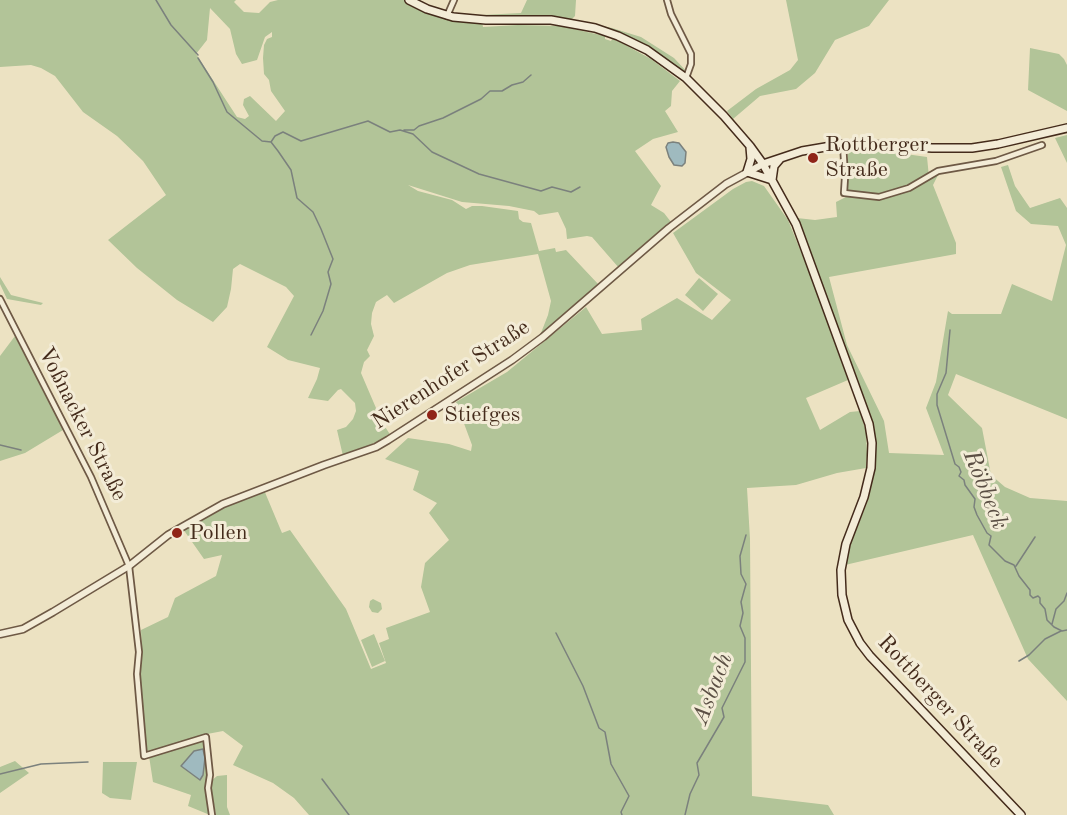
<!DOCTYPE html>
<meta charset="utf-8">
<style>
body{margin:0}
canvas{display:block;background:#ece2c2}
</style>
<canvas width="1067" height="815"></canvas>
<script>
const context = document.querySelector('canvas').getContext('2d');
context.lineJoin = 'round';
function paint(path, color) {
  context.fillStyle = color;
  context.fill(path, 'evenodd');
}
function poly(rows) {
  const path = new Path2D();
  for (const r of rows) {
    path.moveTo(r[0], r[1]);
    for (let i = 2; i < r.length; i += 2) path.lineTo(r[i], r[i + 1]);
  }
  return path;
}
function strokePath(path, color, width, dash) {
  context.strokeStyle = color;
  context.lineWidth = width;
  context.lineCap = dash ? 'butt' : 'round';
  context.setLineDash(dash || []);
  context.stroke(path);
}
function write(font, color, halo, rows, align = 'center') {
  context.font = font + ' "Old Standard TT",serif';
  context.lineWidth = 6;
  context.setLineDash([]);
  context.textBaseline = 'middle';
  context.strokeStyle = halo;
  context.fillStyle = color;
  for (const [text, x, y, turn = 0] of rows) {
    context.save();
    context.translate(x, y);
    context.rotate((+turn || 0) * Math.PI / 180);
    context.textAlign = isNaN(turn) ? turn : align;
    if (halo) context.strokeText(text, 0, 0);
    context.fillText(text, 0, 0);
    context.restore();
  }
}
paint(poly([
 [0,0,236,0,234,2,244,12,259,13,270,2,278,0,405,0,440,17,482,22,483,27,518,25,560,26,605,36,605,39,611,41,612,39,620,42,651,59,680,81,672,91,671,106,665,111,678,132,653,139,635,151,661,186,651,205,664,213,671,222,619,268,592,237,587,236,567,239,566,229,558,212,539,215,534,211,509,206,462,202,408,185,418,191,452,200,466,209,472,206,482,206,518,211,519,219,523,222,531,223,539,251,555,248,556,252,566,250,599,285,539,338,548,315,551,301,538,254,470,265,447,273,394,303,387,295,376,302,372,313,371,324,374,336,367,350,370,356,364,362,361,373,382,422,391,436,343,456,337,430,346,427,353,419,356,411,355,403,341,389,338,390,328,401,308,398,317,379,320,368,288,360,267,347,294,296,286,287,240,264,233,269,231,289,227,307,213,322,177,300,137,268,108,240,166,195,143,161,117,136,83,112,55,76,41,68,31,65,0,67],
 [210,8,230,29,236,54,242,64,257,60,265,37,272,32,272,37,267,39,264,45,263,58,264,74,269,80,271,91,285,111,276,121,250,96,244,99,243,105,249,116,245,119,237,117,196,54,207,40],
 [527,0,576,0,575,16,571,20,518,17,482,17,482,15,521,13],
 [786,0,889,0,869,26,835,40,815,73,796,89,760,96,733,119,727,111,756,89,790,70,798,60],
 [592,24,612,28,641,37,674,58,687,72,684,73,681,71,663,57,638,42],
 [1030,48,1059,54,1064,59,1067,65,1067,111,1028,90],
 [1067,135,1067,163,1055,138],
 [884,151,927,157,929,177,939,173,933,185,956,243,956,254,829,277,847,345,884,421,889,453,944,455,926,408,936,382,948,311,952,314,1001,314,1012,284,1052,301,1066,245,1058,226,1031,224,1016,211,1001,167,1008,165,1015,186,1030,208,1060,198,1067,208,1067,419,956,374,948,395,982,428,991,475,1005,487,1030,498,1067,501,1067,701,1028,659,973,535,845,565,852,532,857,528,867,503,874,467,873,432,868,410,797,218,815,220,837,217,836,202,846,197,848,152],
 [752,181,764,186,788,220,808,269,848,380,806,398,820,430,850,412,860,411,866,432,867,454,866,468,837,473,796,485,747,488,750,539,752,796,828,805,834,815,309,815,294,798,273,783,233,765,243,746,223,731,202,735,150,752,146,749,139,694,142,654,141,630,168,617,175,598,216,576,222,555,204,559,183,529,224,506,264,490,282,533,290,530,346,609,371,669,386,663,379,643,389,639,386,628,430,612,421,587,425,563,449,540,429,513,437,503,413,490,419,471,385,459,408,438,449,444,471,451,472,445,456,402,507,372,586,307,602,334,642,330,641,319,677,298,712,320,731,300,696,273,673,233,733,189,746,182],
 [0,277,11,295,43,303,41,305,7,299,0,284],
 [699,278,718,294,703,311,685,295],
 [15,336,63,430,25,453,0,461,0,356],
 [373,599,381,603,382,609,378,613,372,612,369,607,370,601],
 [374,634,385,661,372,667,361,640],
 [205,739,207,757,206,782,210,815,188,806,191,795,153,782,149,756],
 [15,761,29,773,0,793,0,767],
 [103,762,137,762,131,800,110,798,102,793],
 [227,775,227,807,230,815,216,815,210,782,217,776]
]), '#b2c498');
const water = poly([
 [673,142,679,143,686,152,685,163,682,166,674,165,669,157,666,147,668,143,673,142],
 [203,749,205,758,203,775,200,780,181,766,194,751,203,749]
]);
paint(water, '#9fbabf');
strokePath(water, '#7b817d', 1.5);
strokePath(poly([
 [156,0,171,25,198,55],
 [198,58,213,82,227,112,262,141,271,142,278,151,291,170,297,198,313,212,321,229,333,259,328,272,331,284,323,311,311,335],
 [404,130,414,130,419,126,443,118,481,99,490,91,502,91,512,85,523,82,531,75],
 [271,142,275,136,283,132,301,141,368,121,390,132,400,130,413,134,432,152,479,174,541,191,552,187,571,192,580,187],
 [950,330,946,373,937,394,937,405,955,464,959,467,961,472,959,476,964,480,965,485,975,499,974,507,977,515,987,533,991,536,989,545,1005,561,1014,565,1019,576,1030,590,1030,595,1033,598,1038,596,1040,598,1040,603,1045,609,1047,620,1054,627,1062,631,1067,630],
 [0,445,21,450],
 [1016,566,1035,537],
 [1052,624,1056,609,1064,601,1067,593],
 [556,633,583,686,599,728,605,732,611,764,629,796,621,812,622,815],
 [1019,661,1029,655,1045,639,1061,631],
 [0,774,41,764,88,762],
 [322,779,349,815],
 [685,815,690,794,699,775,697,763,724,717,722,708,745,662,745,638,740,626,743,613,741,602,746,584,741,574,740,556,746,535]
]), '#7b817d', 1.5);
const minor = poly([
 [667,0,671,14,691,54,691,64,686,78],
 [447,16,454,0],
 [843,144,845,177,844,193,879,197,909,188,938,171,996,161,1042,145],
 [0,299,91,477,129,566,139,652,137,674,144,756,206,737,210,775,208,788,212,815]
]);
const tertiary = poly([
 [0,634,23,629,53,612,129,566,168,535,223,504,324,465,376,447,388,440,512,360,543,337,669,228,726,184,763,164]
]);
const secondary = poly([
 [409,0,427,9,453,17,486,20,551,20,595,28,618,36,647,50,686,78,724,116,750,146,763,164,796,224,869,424,872,443,871,468,864,497,846,544,841,570,842,595,848,620,860,643,870,656,1021,815],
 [750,147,751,159,747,172,772,180],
 [763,164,802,151,843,144,887,145,932,148,972,148,998,144,1067,128],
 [772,180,774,166,780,159]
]);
strokePath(minor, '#6e5945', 8);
strokePath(tertiary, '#6e5945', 9);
strokePath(secondary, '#442b1b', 10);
strokePath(minor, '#f3ecd7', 4.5);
strokePath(tertiary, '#f3ecd7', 6);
strokePath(secondary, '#f3ecd7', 7);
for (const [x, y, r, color] of [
 [813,158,6,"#8f2418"],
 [432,415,6,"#8f2418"],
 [177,533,6,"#8f2418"]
]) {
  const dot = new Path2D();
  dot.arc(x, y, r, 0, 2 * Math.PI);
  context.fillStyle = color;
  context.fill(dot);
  strokePath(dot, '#f3ecd7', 2);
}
write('22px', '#442b1b', '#f3ecd7', [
 ["Rottberger",825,145],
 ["Straße",825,170],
 ["Stiefges",444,415],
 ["Pollen",189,533]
], 'left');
write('22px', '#442b1b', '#f3ecd7', [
 ["Nierenhofer Straße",451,375,-33],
 ["Voßnacker Straße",82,424,63],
 ["Rottberger Straße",940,702,47]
]);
write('italic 24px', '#5b4f44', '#f3ecd7', [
 ["Röbbeck",985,490,68],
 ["Asbach",713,689,-69]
]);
</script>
